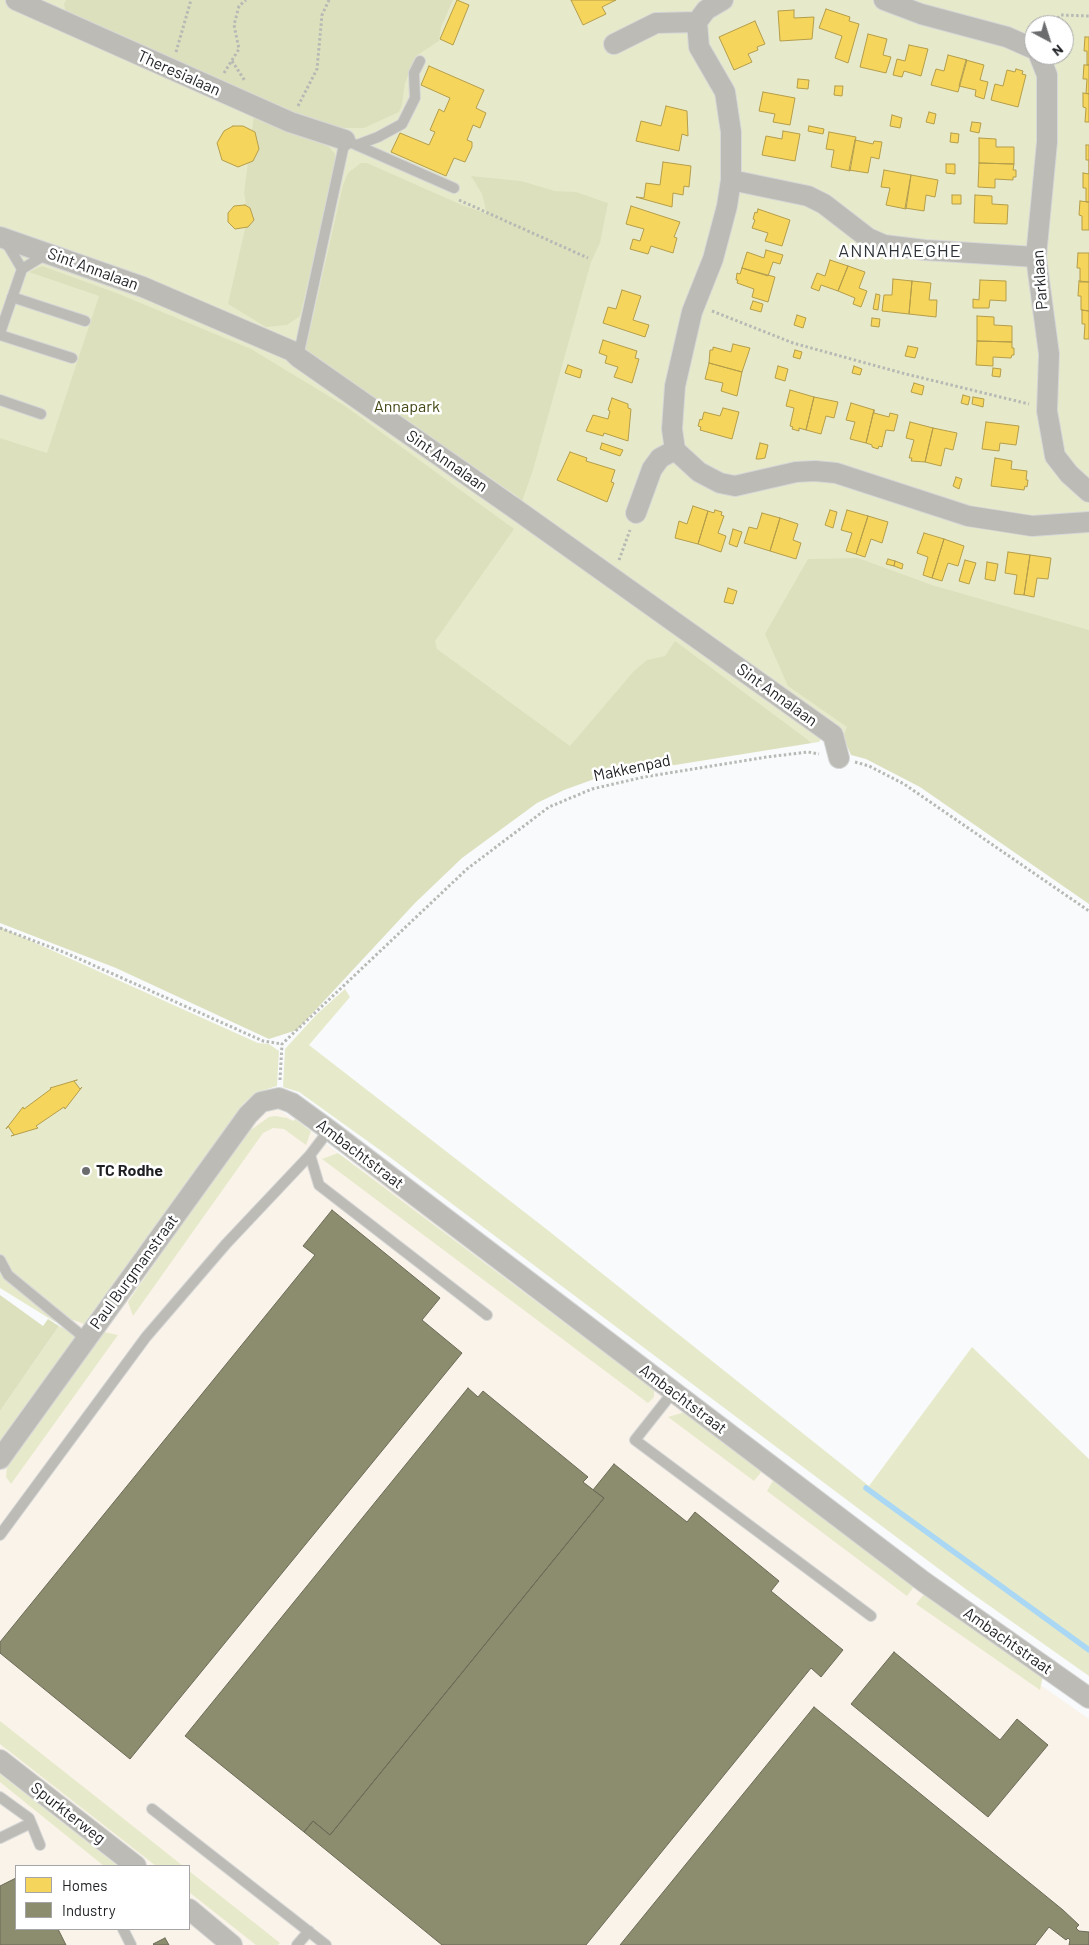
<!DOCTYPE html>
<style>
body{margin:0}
#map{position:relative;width:1089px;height:1945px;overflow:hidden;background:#f8fafc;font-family:Barlow,sans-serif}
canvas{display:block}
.legend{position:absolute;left:15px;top:1865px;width:175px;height:65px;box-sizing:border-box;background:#fff;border:1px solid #a5a5a7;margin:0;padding:6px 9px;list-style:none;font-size:15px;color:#1d1f22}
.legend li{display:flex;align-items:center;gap:10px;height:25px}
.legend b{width:25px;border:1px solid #a5a5a7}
.north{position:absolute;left:1024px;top:15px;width:50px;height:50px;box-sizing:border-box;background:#fff;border:1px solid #a5a5a7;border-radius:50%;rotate:140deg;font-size:14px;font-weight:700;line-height:20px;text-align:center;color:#1d1f22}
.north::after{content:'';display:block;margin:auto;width:18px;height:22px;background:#6a6c6e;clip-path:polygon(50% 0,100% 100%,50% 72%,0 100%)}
</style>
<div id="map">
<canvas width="1089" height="1945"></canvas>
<ul class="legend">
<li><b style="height:14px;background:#f6d55c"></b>Homes</li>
<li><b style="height:14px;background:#8c8c6e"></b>Industry</li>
</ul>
<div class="north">N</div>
</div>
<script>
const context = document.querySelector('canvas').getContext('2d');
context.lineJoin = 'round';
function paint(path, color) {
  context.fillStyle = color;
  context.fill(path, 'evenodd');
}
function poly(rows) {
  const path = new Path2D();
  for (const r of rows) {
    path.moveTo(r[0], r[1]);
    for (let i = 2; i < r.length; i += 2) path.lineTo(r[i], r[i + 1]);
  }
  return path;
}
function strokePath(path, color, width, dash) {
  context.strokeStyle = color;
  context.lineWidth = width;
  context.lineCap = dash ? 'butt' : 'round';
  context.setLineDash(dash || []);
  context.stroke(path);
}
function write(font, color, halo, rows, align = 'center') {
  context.font = font + ' Barlow,sans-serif';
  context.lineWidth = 5;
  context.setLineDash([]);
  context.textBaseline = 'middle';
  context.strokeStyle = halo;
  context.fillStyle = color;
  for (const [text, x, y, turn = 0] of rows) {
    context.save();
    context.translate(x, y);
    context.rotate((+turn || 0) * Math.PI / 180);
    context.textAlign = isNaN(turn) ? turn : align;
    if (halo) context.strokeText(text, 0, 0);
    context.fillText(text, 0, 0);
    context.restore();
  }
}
paint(poly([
 [237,1086,264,1099,312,1132,337,1152,538,1294,1022,1672,1089,1719,1089,1945,0,1945,0,1356,29,1372],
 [16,1866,189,1866,189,1929,16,1929]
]), '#faf3e9');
paint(poly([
 [0,0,1089,0,1089,898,848,739,821,739,819,742,812,743,808,740,570,780,0,916],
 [1034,25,1064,25,1064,55,1034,55],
 [0,927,258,1043,269,1044,279,1051,277,1086,255,1093,243,1104,84,1324,68,1318,62,1313,55,1322,0,1288],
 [345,989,350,997,309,1045,545,1228,869,1486,972,1347,1089,1459,1089,1676,967,1590,387,1155,299,1092,283,1087,285,1049,317,1014],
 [275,1116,287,1118,293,1121,295,1119,311,1131,306,1145,284,1129,273,1128,263,1133,133,1316,128,1302,249,1127,252,1129,269,1117],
 [338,1153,654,1390,654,1397,648,1403,322,1159],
 [59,1326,74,1335,75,1338,0,1442,0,1411],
 [104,1332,118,1335,11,1484,6,1477,7,1466],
 [685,1412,762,1471,754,1481,668,1417],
 [774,1479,915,1585,907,1596,767,1491],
 [926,1592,1043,1675,1040,1690,916,1604],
 [0,1721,95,1796,183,1866,156,1866,0,1744],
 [0,1774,118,1866,104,1866,0,1782],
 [189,1871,280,1943,278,1945,256,1945,189,1892]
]), '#e7eaca');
paint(poly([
 [66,0,453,0,441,27,439,41,416,56,405,83,402,105,399,112,364,128,345,128,322,126,66,13,64,4],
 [254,114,329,147,335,154,335,167,300,316,287,325,266,327,228,304,248,215,244,193],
 [361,163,367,163,462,205,487,214,482,194,471,176,521,181,555,191,576,192,608,203,600,243,591,262,533,470,520,507,517,496,307,353,306,347,343,185,348,173],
 [42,266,119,294,251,349,345,406,514,529,435,641,437,649,570,746,634,671,647,660,665,656,675,641,812,743,600,777,564,790,537,803,462,858,415,903,297,1030,269,1039,116,968,0,923,0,438,47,453,99,296,29,272],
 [858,558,932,585,1089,630,1089,904,920,787,866,759,851,755,843,737,847,727,788,686,765,634,808,559],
 [0,1295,43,1326,48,1319,59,1326,0,1411]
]), '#dde0bd');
const homes = poly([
 [457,0,469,5,453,45,440,39,457,0],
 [571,0,616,0,602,7,606,14,583,25,571,0],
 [826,9,850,17,849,21,859,24,848,63,835,58,842,36,819,28,826,9],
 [794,10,794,18,814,17,812,39,780,41,778,11,794,10],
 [755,21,765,44,757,47,758,50,748,54,752,62,734,70,719,37,755,21],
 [868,34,887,39,883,55,891,57,886,73,860,67,868,34],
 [1085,37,1089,37,1089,65,1087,65,1087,51,1084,51,1085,37],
 [909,45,928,49,921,76,904,71,902,77,893,75,897,59,905,61,909,45],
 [948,55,967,60,958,92,931,85,936,69,944,71,948,55],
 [966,60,984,65,980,80,988,82,984,99,975,96,976,90,959,86,966,60],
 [1084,65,1089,65,1089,94,1086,93,1087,79,1083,79,1084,65],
 [429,66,484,90,476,108,486,113,480,128,473,125,467,140,472,142,472,147,465,162,454,158,446,176,391,152,400,133,429,145,435,132,430,130,439,109,444,112,450,98,421,85,429,66],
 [1016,69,1023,71,1022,74,1026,75,1018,107,991,100,995,84,1003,86,1007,70,1015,72,1016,69],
 [798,79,809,80,808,89,797,88,798,79],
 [835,86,843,86,842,96,834,95,835,86],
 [763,92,795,98,790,125,773,122,775,114,759,111,763,92],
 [1083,93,1089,94,1089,122,1085,122,1086,108,1083,107,1083,93],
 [666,106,687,111,688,136,682,134,679,151,636,141,641,121,661,126,666,106],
 [929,112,936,114,934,124,926,122,929,112],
 [892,115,902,118,900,128,890,126,892,115],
 [972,122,981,123,979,133,970,131,972,122],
 [233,126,243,126,255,132,259,149,253,161,238,167,222,160,217,143,224,131,233,126],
 [809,126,824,129,823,134,808,131,809,126],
 [783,131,800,134,795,161,762,155,766,136,782,139,783,131],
 [829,132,856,137,850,171,831,167,834,150,826,149,829,132],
 [951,133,959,134,958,143,950,142,951,133],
 [979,138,996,139,996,147,1014,147,1014,164,979,163,979,138],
 [855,140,873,144,874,141,882,142,879,159,871,157,868,173,849,170,855,140],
 [1086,145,1089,145,1089,174,1089,160,1086,160,1086,145],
 [663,162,691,166,689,187,684,186,683,195,673,193,672,207,636,197,644,198,646,183,660,185,663,162],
 [979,163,1014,164,1013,170,1016,170,1016,177,1013,177,1013,180,995,179,995,188,978,187,979,163],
 [946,164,955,164,955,174,946,173,946,164],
 [884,170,911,175,906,209,886,205,890,188,881,187,884,170],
 [1083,173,1089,174,1089,202,1086,202,1086,188,1083,188,1083,173],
 [911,175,938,180,935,197,926,195,924,211,905,208,911,175],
 [952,195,961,195,961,204,952,204,952,195],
 [975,195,992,196,992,204,1008,205,1007,224,974,223,975,195],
 [1080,201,1089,202,1089,230,1082,230,1082,216,1079,215,1080,201],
 [245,205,250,208,254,220,248,227,235,229,228,222,228,213,234,206,245,205],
 [631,206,680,222,674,237,677,238,673,253,651,246,648,254,630,249,633,239,640,241,644,229,626,224,631,206],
 [758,209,790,220,782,246,765,241,768,233,752,228,755,220,753,219,755,212,757,213,758,209],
 [766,250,783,255,780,264,773,262,768,276,742,268,747,252,764,258,766,250],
 [1078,253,1089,253,1089,282,1080,282,1080,268,1077,268,1078,253],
 [830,260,848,266,838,291,821,285,819,291,811,288,817,273,825,276,830,260],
 [848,266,865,272,859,288,867,291,861,307,853,304,855,298,838,291,848,266],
 [742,268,775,277,768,302,752,297,754,289,737,283,738,280,736,280,737,273,740,274,742,268],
 [893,279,912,281,909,314,882,311,884,295,892,295,893,279],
 [980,280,1006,281,1006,301,990,300,989,308,973,308,973,299,979,300,980,280],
 [912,281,931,283,929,300,937,300,936,317,909,314,912,281],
 [1079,281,1089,282,1089,311,1081,310,1081,296,1078,296,1079,281],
 [622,290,641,296,633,320,649,325,645,337,603,323,608,307,616,309,622,290],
 [876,294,880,295,878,310,873,309,876,294],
 [753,301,763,304,761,312,750,309,753,301],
 [1082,310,1089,311,1089,339,1084,339,1085,324,1082,324,1082,310],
 [797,315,806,318,803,328,794,325,797,315],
 [977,316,994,317,994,325,1012,326,1012,342,977,341,977,316],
 [872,318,880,319,879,327,871,326,872,318],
 [603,340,637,351,635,358,639,359,632,383,614,377,618,367,605,363,607,356,599,353,603,340],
 [977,341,1012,342,1012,348,1014,348,1014,355,1012,355,1011,358,993,357,993,366,976,365,977,341],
 [733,344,750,348,742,372,709,363,710,350,713,350,713,347,731,352,733,344],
 [908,346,918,348,915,358,905,356,908,346],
 [795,350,802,352,800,359,793,357,795,350],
 [709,363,742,372,737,396,721,391,723,383,705,379,709,363],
 [568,365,582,370,580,378,565,373,568,365],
 [778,366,788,369,785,381,775,378,778,366],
 [854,366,862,369,860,375,852,373,854,366],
 [993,368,1001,369,1000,377,992,376,993,368],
 [914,383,924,386,922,395,911,392,914,383],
 [790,390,814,397,806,430,799,428,799,431,792,429,793,427,790,426,794,408,786,406,790,390],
 [963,395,970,397,968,405,961,403,963,395],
 [814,397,838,402,834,418,826,416,821,434,806,430,814,397],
 [973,397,984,399,983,407,972,404,973,397],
 [612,398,628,404,628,408,631,409,628,441,604,433,603,436,586,431,593,415,608,419,610,411,608,410,612,398],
 [851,403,874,410,866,443,850,439,855,422,846,420,851,403],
 [723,408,739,412,732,439,700,430,701,427,698,426,700,419,702,420,704,412,720,416,723,408],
 [874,410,874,413,889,417,890,413,898,415,894,431,886,430,882,447,879,446,878,449,872,447,872,445,866,443,874,410],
 [910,422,933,428,925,462,911,461,912,458,909,458,914,440,906,438,910,422],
 [986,422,1019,426,1016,445,1000,443,999,451,982,449,986,422],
 [933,428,957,433,953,450,945,448,941,466,925,462,933,428],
 [602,443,623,450,620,456,600,449,602,443],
 [760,443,768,445,765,458,760,459,756,459,760,443],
 [570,452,587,458,586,461,615,470,611,482,614,483,607,502,557,480,570,452],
 [995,458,1012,461,1011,469,1027,471,1026,480,1028,480,1027,487,1025,486,1024,490,991,486,995,458],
 [956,477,962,479,959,489,953,486,956,477],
 [693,506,708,511,698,544,675,538,679,521,687,524,693,506],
 [715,510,722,512,721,515,724,516,718,533,726,536,721,552,698,544,708,511,714,513,715,510],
 [830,510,837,512,833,528,825,525,830,510],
 [847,510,868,516,856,554,846,551,852,533,841,530,847,510],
 [762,513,780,518,770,551,744,543,749,527,757,529,762,513],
 [868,516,888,522,882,543,871,539,865,557,856,554,868,516],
 [780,518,798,524,793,540,801,543,796,559,770,551,780,518],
 [733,529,742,532,737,547,729,544,733,529],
 [924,533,944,539,932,578,923,575,928,557,917,553,924,533],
 [944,539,964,546,958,566,948,563,942,581,932,578,944,539],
 [1008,552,1030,555,1024,595,1014,594,1017,575,1005,573,1008,552],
 [1030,555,1051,558,1048,579,1037,578,1034,597,1024,595,1030,555],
 [888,559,895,561,894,566,886,564,888,559],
 [965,560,976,563,969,584,959,581,965,560],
 [895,561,903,564,902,569,894,566,895,561],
 [987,562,998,564,995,581,985,579,987,562],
 [728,588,737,591,733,604,724,602,728,588],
 [77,1080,74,1081,80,1089,82,1087,65,1109,64,1107,36,1126,38,1128,11,1136,14,1135,8,1126,6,1129,23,1107,24,1109,51,1089,50,1088,77,1080]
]);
paint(homes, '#f6d55c');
strokePath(homes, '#b59e4b', 1);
const industry = poly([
 [332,1210,440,1298,422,1320,462,1353,130,1759,0,1653,0,1642,315,1255,303,1246,332,1210],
 [468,1388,478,1397,483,1391,588,1477,583,1482,604,1498,330,1835,313,1821,304,1832,185,1736,468,1388],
 [614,1464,687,1522,695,1512,779,1581,771,1591,843,1650,821,1677,811,1668,586,1945,442,1945,304,1832,313,1821,330,1835,604,1498,593,1490,614,1464],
 [894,1652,1000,1740,1017,1719,1048,1745,988,1817,851,1704,894,1652],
 [814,1707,1063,1910,1079,1925,1076,1928,1079,1931,1089,1932,1089,1945,1069,1945,1070,1940,1068,1938,1066,1940,1049,1927,1035,1945,620,1945,814,1707],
 [16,1878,16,1929,58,1929,66,1945,0,1945,0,1886,16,1878],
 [165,1938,169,1945,154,1945,153,1944,165,1938]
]);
paint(industry, '#8c8c6e');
strokePath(industry, '#6b6b57', 1);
strokePath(poly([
 [866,1488,1089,1650]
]), '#aad8f4', 5.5);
const service = poly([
 [357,145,378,137,402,124,415,98,414,73,420,61],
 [6,242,22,269],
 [12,297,85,321],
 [0,333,22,269,48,253],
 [0,335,72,358],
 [298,357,345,140,454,188],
 [0,400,41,414],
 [310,1155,319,1185,487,1315],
 [0,1260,8,1275,86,1339],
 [673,1392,635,1440,871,1616],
 [0,1535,146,1337,226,1244,310,1155,329,1130],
 [0,1797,29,1818,40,1845],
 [152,1809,326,1945],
 [0,1838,31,1823],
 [123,1929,131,1945],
 [297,1945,309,1931]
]);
const minor = poly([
 [16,0,290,122,345,140],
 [723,0,706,10,697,22,699,47,725,92,731,132,731,180,727,206,713,259,692,312,675,386,672,429,675,450,699,472,720,483,735,486,796,472,815,471,836,473,968,516,1032,526,1089,522],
 [884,0,921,14,1007,37,1034,49],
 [614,44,656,23,697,22],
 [1039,55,1047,75,1047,142,1036,257,1049,354,1047,411,1055,456,1069,474,1089,492],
 [731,180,808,196,824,204,868,238,884,245,925,250,1036,257],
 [0,237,143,287,292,351,298,357,517,510,833,735,839,758],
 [636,513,652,469,660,458,675,450],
 [0,1459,248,1115,261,1102,279,1098,292,1103,329,1130,924,1582,1089,1698],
 [0,1760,136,1866],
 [189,1909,232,1945]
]);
strokePath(service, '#d6d7d8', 12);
strokePath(minor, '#d6d7d8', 22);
strokePath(poly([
 [1050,25,1061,15,1089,16],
 [176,52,191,0],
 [232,61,245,81],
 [224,73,239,49,234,25,239,6,246,0],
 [298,106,317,69,322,15,329,0],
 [459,200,588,258],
 [712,311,793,343,902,373,1029,404],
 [619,560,630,530],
 [855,762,869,766,904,784,1089,911],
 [0,928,66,953,263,1041,282,1044],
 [280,1080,282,1044,467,869,549,807,592,789,644,777,767,757,808,752,819,754]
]), '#b7b9b5', 3, [2.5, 2.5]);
strokePath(service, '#bcbbb5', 10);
strokePath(minor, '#bcbbb5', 20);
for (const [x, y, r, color] of [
 [86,1171,5,"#6a6c6e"]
]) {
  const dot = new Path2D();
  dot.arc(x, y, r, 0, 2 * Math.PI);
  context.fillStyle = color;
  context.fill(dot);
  strokePath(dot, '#fff', 2);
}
write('16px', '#1d1f22', '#fff', [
 ["Theresialaan",179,73,24],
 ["Sint Annalaan",93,269,20],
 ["Parklaan",1040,280,-94],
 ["Sint Annalaan",447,461,35],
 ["Sint Annalaan",777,695,36],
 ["Makkenpad",632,768,-12],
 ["Ambachtstraat",360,1154,37],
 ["Paul Burgmanstraat",134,1272,-54],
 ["Ambachtstraat",683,1399,37],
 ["Ambachtstraat",1008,1641,35],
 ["Spurkterweg",68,1813,38]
]);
write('16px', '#474918', '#fff', [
 ["Annapark",407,407]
]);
write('bold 16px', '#1d1f22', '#fff', [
 ["TC Rodhe",96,1171]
], 'left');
context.letterSpacing = '1px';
write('18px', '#2d3338', '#fff', [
 ["ANNAHAEGHE",900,251]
]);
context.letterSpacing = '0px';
</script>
